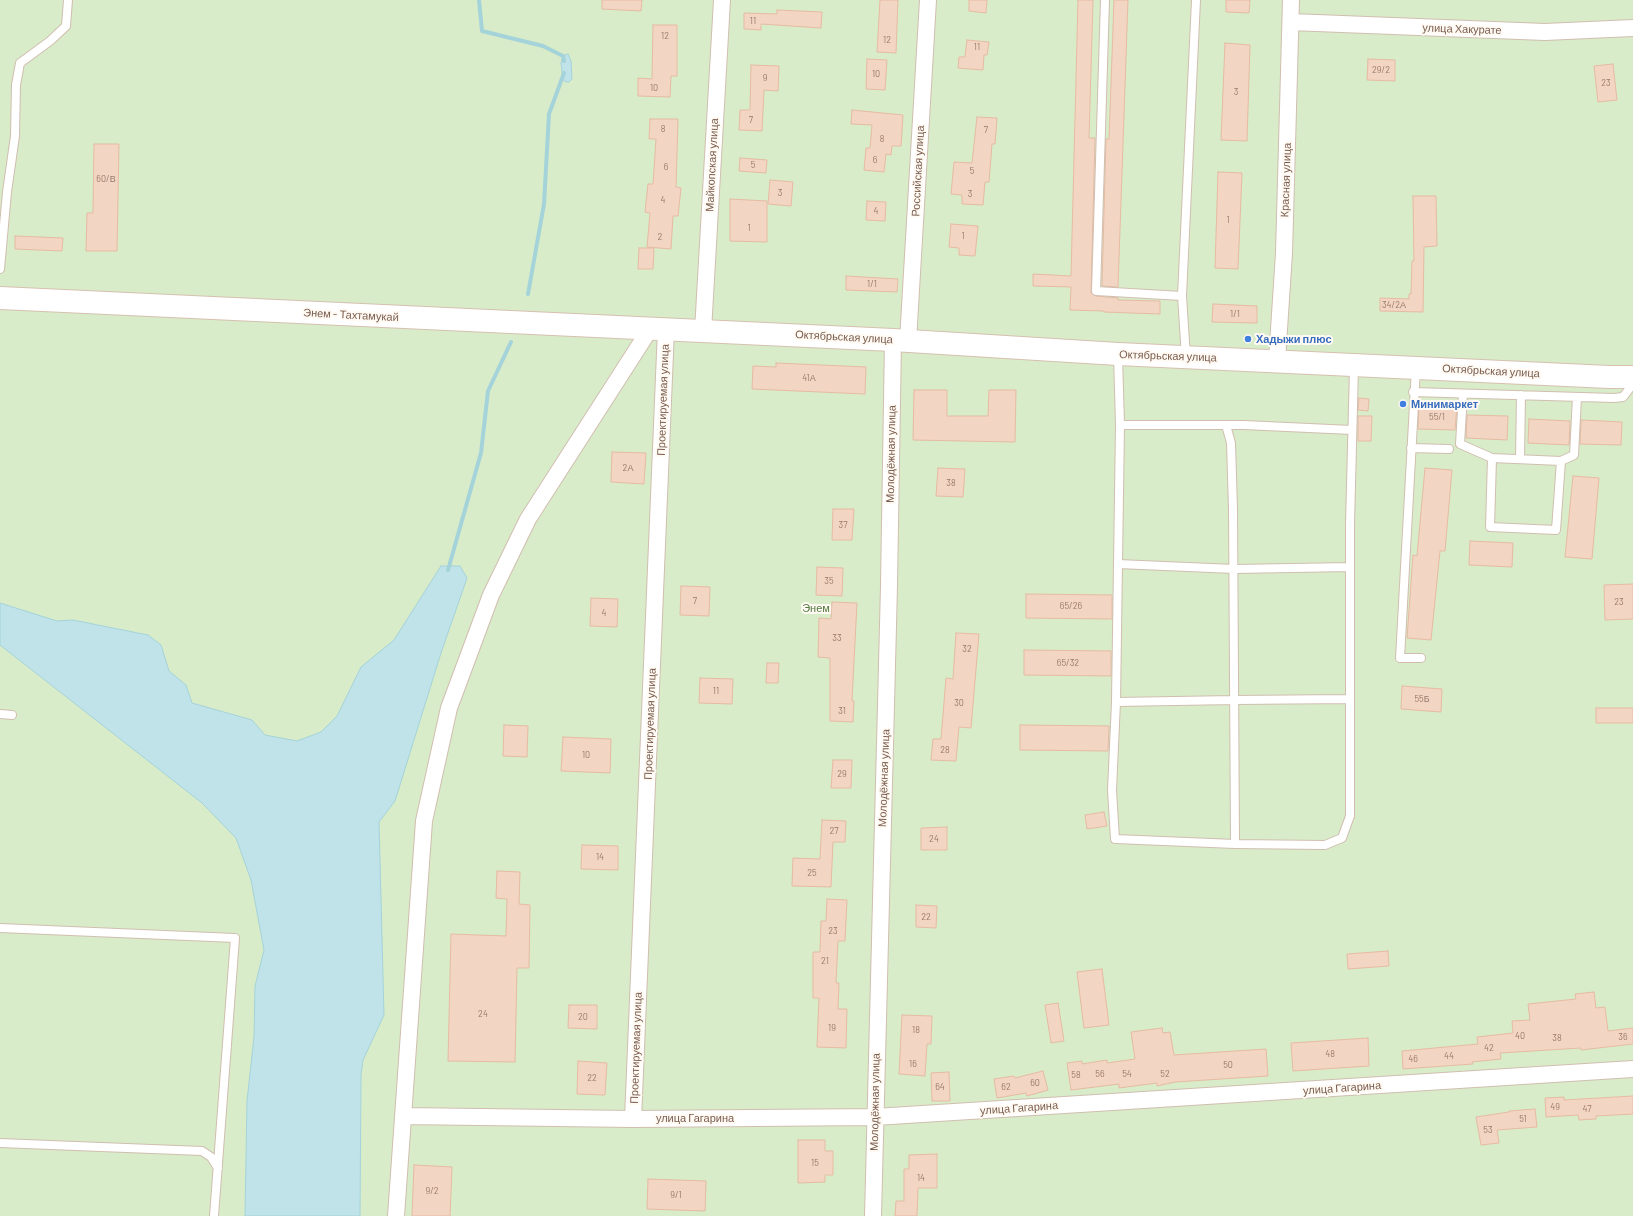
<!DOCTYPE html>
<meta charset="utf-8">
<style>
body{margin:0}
canvas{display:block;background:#fdf6ec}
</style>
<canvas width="1633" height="1216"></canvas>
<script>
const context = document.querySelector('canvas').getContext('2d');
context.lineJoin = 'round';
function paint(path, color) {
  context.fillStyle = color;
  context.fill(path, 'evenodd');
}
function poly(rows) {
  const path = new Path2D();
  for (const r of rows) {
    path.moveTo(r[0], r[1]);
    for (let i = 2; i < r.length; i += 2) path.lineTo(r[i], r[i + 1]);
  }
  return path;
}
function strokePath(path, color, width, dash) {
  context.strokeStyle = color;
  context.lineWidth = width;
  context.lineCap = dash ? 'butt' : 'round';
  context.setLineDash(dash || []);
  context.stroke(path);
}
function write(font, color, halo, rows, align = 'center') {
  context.font = font + ' Barlow,sans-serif';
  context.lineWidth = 4;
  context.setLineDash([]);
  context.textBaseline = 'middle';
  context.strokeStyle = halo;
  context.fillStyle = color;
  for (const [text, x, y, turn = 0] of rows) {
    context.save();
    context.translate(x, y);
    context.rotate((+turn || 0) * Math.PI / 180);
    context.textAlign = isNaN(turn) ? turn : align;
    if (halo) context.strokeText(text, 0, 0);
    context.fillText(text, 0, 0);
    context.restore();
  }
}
paint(poly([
 [0,0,1633,0,1633,1216,0,1216]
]), '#d8ecc9');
const water = poly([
 [568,54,571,61,572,79,569,82,566,82,563,80,561,63,563,56,568,54],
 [441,566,460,566,467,578,441,653,395,801,379,822,384,1015,363,1060,361,1075,360,1216,245,1216,247,1101,254,1037,255,986,264,950,251,880,236,838,202,803,0,645,0,603,57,621,73,620,148,635,161,645,169,671,186,685,192,703,252,720,265,735,297,741,321,732,337,716,361,667,394,640,441,566]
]);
paint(water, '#bfe3e8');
strokePath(water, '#a5d3da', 1);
strokePath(poly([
 [479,0,482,31,543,46,563,56,564,61],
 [528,294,544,204,549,114,564,73],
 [448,570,481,453,488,391,511,342]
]), '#a5d3da', 4);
const building = poly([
 [602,0,642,0,641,11,602,9,602,0],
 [880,0,898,0,896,53,877,52,880,0],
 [969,0,987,0,986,13,969,11,969,0],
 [1078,0,1093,0,1089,138,1095,138,1091,293,1096,296,1118,298,1118,300,1160,301,1160,314,1104,312,1104,311,1070,310,1071,287,1033,286,1033,274,1071,276,1078,0],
 [1114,0,1128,0,1118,287,1102,286,1106,139,1109,139,1114,0],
 [1226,0,1250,0,1249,13,1226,12,1226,0],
 [777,10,822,12,821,28,761,24,761,30,744,29,744,13,777,14,777,10],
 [653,25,677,25,677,76,671,76,670,97,638,96,638,78,652,79,653,25],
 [967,40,989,42,987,55,984,55,983,70,958,68,959,57,965,57,967,40],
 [1225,43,1250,45,1247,141,1221,140,1225,43],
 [867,59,887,60,885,90,866,89,867,59],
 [1368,59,1395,60,1395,81,1367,80,1368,59],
 [1613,64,1617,100,1598,102,1594,66,1613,64],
 [751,65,779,66,778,91,764,90,762,131,739,130,740,110,750,110,751,65],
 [852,110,903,115,901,146,892,146,891,155,886,154,884,172,864,170,866,148,870,148,872,125,851,124,852,110],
 [977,117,997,118,995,144,992,144,989,182,985,182,983,205,962,204,962,195,951,194,954,162,972,163,977,117],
 [650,119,678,119,676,187,681,188,678,216,673,216,671,249,647,247,650,213,645,212,648,184,653,184,656,139,649,139,650,119],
 [94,144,119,144,117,251,86,251,87,213,93,213,94,144],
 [740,158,767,160,766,173,739,171,740,158],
 [1218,172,1242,173,1238,269,1215,268,1218,172],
 [770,180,793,182,791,206,768,204,770,180],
 [1413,196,1436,196,1437,246,1424,247,1423,312,1380,311,1380,298,1409,299,1409,294,1411,294,1412,261,1414,261,1413,196],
 [730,199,767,201,767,242,730,241,730,199],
 [867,201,886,202,885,221,866,220,867,201],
 [951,224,978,226,975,256,959,255,959,248,949,247,951,224],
 [15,236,63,238,62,251,15,249,15,236],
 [639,248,654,248,653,269,638,269,639,248],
 [846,276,898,279,897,292,846,290,846,276],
 [1213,304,1257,306,1257,323,1212,322,1213,304],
 [776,363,866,367,865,394,752,389,753,366,776,367,776,363],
 [914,390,947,390,947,416,988,416,989,390,1016,390,1015,442,913,440,914,390],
 [1359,398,1369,399,1368,411,1358,410,1359,398],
 [1419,405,1457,406,1455,430,1418,429,1419,405],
 [1467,415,1508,416,1507,440,1466,438,1467,415],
 [1358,416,1372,416,1371,441,1358,441,1358,416],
 [1529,419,1570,421,1569,445,1528,443,1529,419],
 [1581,420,1622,422,1621,445,1580,444,1581,420],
 [612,452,646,453,644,484,611,482,612,452],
 [938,468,965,469,963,497,936,496,938,468],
 [1425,468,1452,470,1445,551,1440,551,1431,640,1407,638,1413,555,1417,556,1425,468],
 [1573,476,1599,478,1592,559,1565,557,1573,476],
 [833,509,854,509,852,540,832,540,833,509],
 [1470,541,1513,543,1512,567,1469,565,1470,541],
 [817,567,843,568,842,596,816,595,817,567],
 [1633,584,1633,619,1605,620,1604,585,1633,584],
 [681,586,710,587,709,616,680,615,681,586],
 [1026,594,1112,595,1112,619,1026,618,1026,594],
 [591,598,618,599,617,627,590,626,591,598],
 [832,602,857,603,852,701,854,701,853,722,830,721,830,658,818,657,819,618,831,619,832,602],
 [956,633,979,634,971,728,959,727,956,761,931,760,933,739,941,739,946,678,953,679,956,633],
 [1024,650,1111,651,1111,676,1024,675,1024,650],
 [767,663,779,663,778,683,766,683,767,663],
 [700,678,733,679,732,704,699,703,700,678],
 [1402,686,1442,689,1441,712,1401,709,1402,686],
 [1596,708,1633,708,1633,723,1596,723,1596,708],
 [504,725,528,726,527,757,503,756,504,725],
 [1020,725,1109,726,1108,751,1020,750,1020,725],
 [563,737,611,739,610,773,561,771,563,737],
 [833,760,852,760,851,788,831,788,833,760],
 [1104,812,1107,826,1087,829,1085,815,1104,812],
 [822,820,846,821,845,842,833,842,831,887,792,886,793,858,820,859,822,820],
 [947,827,947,850,921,850,921,828,947,827],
 [582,845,618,846,618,870,581,869,582,845],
 [497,871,520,872,519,904,530,905,529,968,517,968,515,1062,448,1061,451,934,506,936,507,899,496,898,497,871],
 [827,899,847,900,845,941,838,941,836,983,839,983,838,1009,847,1009,846,1048,817,1047,819,998,813,998,813,952,820,952,821,921,826,921,827,899],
 [916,905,937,906,936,928,916,927,916,905],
 [1388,951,1389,966,1348,969,1347,954,1388,951],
 [1102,969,1109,1025,1084,1028,1077,972,1102,969],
 [1594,992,1596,1008,1605,1007,1608,1031,1633,1028,1633,1044,1581,1050,1581,1048,1500,1053,1501,1059,1472,1062,1473,1064,1403,1069,1402,1051,1478,1044,1477,1037,1513,1033,1512,1021,1530,1020,1528,1004,1576,999,1575,994,1594,992],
 [1058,1003,1064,1041,1051,1043,1045,1005,1058,1003],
 [569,1005,597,1005,597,1029,568,1028,569,1005],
 [902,1015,932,1016,931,1044,927,1044,925,1076,899,1074,902,1015],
 [1162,1028,1163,1033,1170,1032,1174,1055,1266,1049,1268,1076,1175,1082,1157,1086,1157,1083,1119,1088,1119,1084,1071,1090,1067,1063,1082,1061,1082,1064,1107,1060,1107,1063,1135,1059,1131,1032,1162,1028],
 [1368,1038,1369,1066,1293,1071,1291,1043,1368,1038],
 [578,1061,607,1063,605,1095,577,1094,578,1061],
 [1043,1071,1048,1090,1027,1096,1026,1093,997,1098,994,1079,1014,1076,1015,1078,1043,1071],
 [949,1072,950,1101,932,1101,931,1073,949,1072],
 [1633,1096,1633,1114,1596,1116,1596,1119,1579,1120,1578,1115,1546,1117,1545,1098,1564,1097,1564,1100,1633,1096],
 [1535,1109,1537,1127,1497,1130,1499,1143,1481,1145,1476,1117,1509,1112,1509,1111,1535,1109],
 [798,1140,825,1140,825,1151,833,1151,833,1175,825,1175,825,1182,798,1183,798,1140],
 [937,1154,937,1188,918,1188,917,1216,895,1216,896,1201,904,1201,904,1169,909,1169,909,1155,937,1154],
 [414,1165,452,1167,450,1216,412,1216,414,1165],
 [648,1179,706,1181,705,1211,647,1209,648,1179]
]);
paint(building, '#f3d5c3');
strokePath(building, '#e6bba3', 1);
const service = poly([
 [1105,0,1096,291,1182,296],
 [0,269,7,192,15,136,16,85,20,63,50,41,66,26,68,0],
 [1118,355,1120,425,1116,702,1112,790,1115,839,1235,844,1325,845,1342,838,1350,816,1350,524,1354,367],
 [1186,357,1182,296,1196,0],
 [1416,368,1400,658,1421,658],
 [1413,392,1614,398,1623,397,1633,384],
 [1463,394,1460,444,1492,458],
 [1120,425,1244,425,1352,430],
 [1226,425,1231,443,1233,509,1235,844],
 [1411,448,1449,449],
 [1492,458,1561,461,1556,530,1490,527,1492,458],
 [1520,459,1521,395],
 [1561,461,1574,455,1577,397],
 [1118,564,1234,569,1350,567],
 [1116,702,1234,700,1349,699],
 [0,714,12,715],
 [0,928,235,938,214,1216],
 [0,1143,202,1151,211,1157,218,1168]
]);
const minor = poly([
 [1291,22,1545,32,1633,28],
 [703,331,722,0],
 [908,341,928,0],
 [1277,360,1284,253,1291,0],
 [404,1116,633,1119,875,1117,1633,1069],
 [633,1119,666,329],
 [396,1216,424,821,449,708,491,595,528,519,650,329],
 [873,1216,889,586,893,340]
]);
const secondary = poly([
 [0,298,893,340,1118,354,1609,377,1633,377]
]);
strokePath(service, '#d1beb0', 10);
strokePath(minor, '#d1beb0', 18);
strokePath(secondary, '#d6c0b0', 24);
strokePath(service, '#fff', 8);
strokePath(minor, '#fff', 16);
strokePath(secondary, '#fff', 22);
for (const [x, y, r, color] of [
 [1248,339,4,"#3f7fe0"],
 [1403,404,4,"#3f7fe0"]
]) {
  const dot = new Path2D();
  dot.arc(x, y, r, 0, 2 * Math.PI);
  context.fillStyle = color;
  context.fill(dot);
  strokePath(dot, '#fffaf3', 1.5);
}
write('9px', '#987a6a', null, [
 ["11",753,21],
 ["12",665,36],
 ["12",887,40],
 ["11",977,47],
 ["29/2",1381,70],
 ["10",876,74],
 ["9",765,78],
 ["23",1606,83],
 ["10",654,88],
 ["3",1236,92],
 ["7",751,120],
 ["8",663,129],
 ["7",986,130],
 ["8",882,139],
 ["6",875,160],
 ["5",753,165],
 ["6",666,167],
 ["5",972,171],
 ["60/В",106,179],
 ["3",780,193],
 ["3",970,194],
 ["4",663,200],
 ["4",876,211],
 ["1",1228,220],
 ["1",749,228],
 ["1",963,236],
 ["2",660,237],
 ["1/1",872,284],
 ["34/2А",1394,305],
 ["1/1",1235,314],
 ["41А",809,378],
 ["55/1",1437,417],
 ["2А",628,468],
 ["38",951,483],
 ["37",843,525],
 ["35",829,581],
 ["7",695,601],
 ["23",1619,602],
 ["65/26",1071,606],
 ["4",604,613],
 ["33",837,638],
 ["32",967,649],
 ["65/32",1068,663],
 ["11",716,691],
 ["55Б",1422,699],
 ["30",959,703],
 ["31",842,711],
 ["28",945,750],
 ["10",586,755],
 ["29",842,774],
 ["27",834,831],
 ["24",934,839],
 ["14",600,857],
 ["25",812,873],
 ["22",926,917],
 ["23",833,931],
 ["21",825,961],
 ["24",483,1014],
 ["20",583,1017],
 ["19",832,1028],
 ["18",916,1030],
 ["40",1520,1036],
 ["36",1623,1037],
 ["38",1557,1038],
 ["42",1489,1048],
 ["48",1330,1054],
 ["44",1449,1056],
 ["46",1413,1059],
 ["16",913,1064],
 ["50",1228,1065],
 ["56",1100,1074],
 ["54",1127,1074],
 ["52",1165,1074],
 ["58",1076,1075],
 ["22",592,1078],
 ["60",1035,1083],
 ["64",940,1087],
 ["62",1006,1087],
 ["49",1555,1107],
 ["47",1587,1109],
 ["51",1523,1119],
 ["53",1488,1130],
 ["15",815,1163],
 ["14",921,1178],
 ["9/2",432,1191],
 ["9/1",676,1195]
]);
write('11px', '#7a5c4d', '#fffaf3', [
 ["улица Хакурате",1462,29,2],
 ["Майкопская улица",712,165,-87],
 ["Российская улица",918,171,-87],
 ["Красная улица",1286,180,-88],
 ["Энем - Тахтамукай",351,315,3],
 ["Октябрьская улица",844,337,3],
 ["Октябрьская улица",1168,356,2],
 ["Октябрьская улица",1491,371,3],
 ["Проектируемая улица",663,400,-88],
 ["Молодёжная улица",891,454,-89],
 ["Проектируемая улица",650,724,-88],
 ["Молодёжная улица",884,778,-88],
 ["Проектируемая улица",636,1048,-88],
 ["улица Гагарина",1342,1088,-4],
 ["Молодёжная улица",875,1102,-89],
 ["улица Гагарина",1019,1108,-4],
 ["улица Гагарина",695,1118]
]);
write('bold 11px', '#366cbe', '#fffaf3', [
 ["Хадыжи плюс",1256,339],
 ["Минимаркет",1411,404]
], 'left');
write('11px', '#537a41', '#fffaf3', [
 ["Энем",816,608]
]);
</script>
